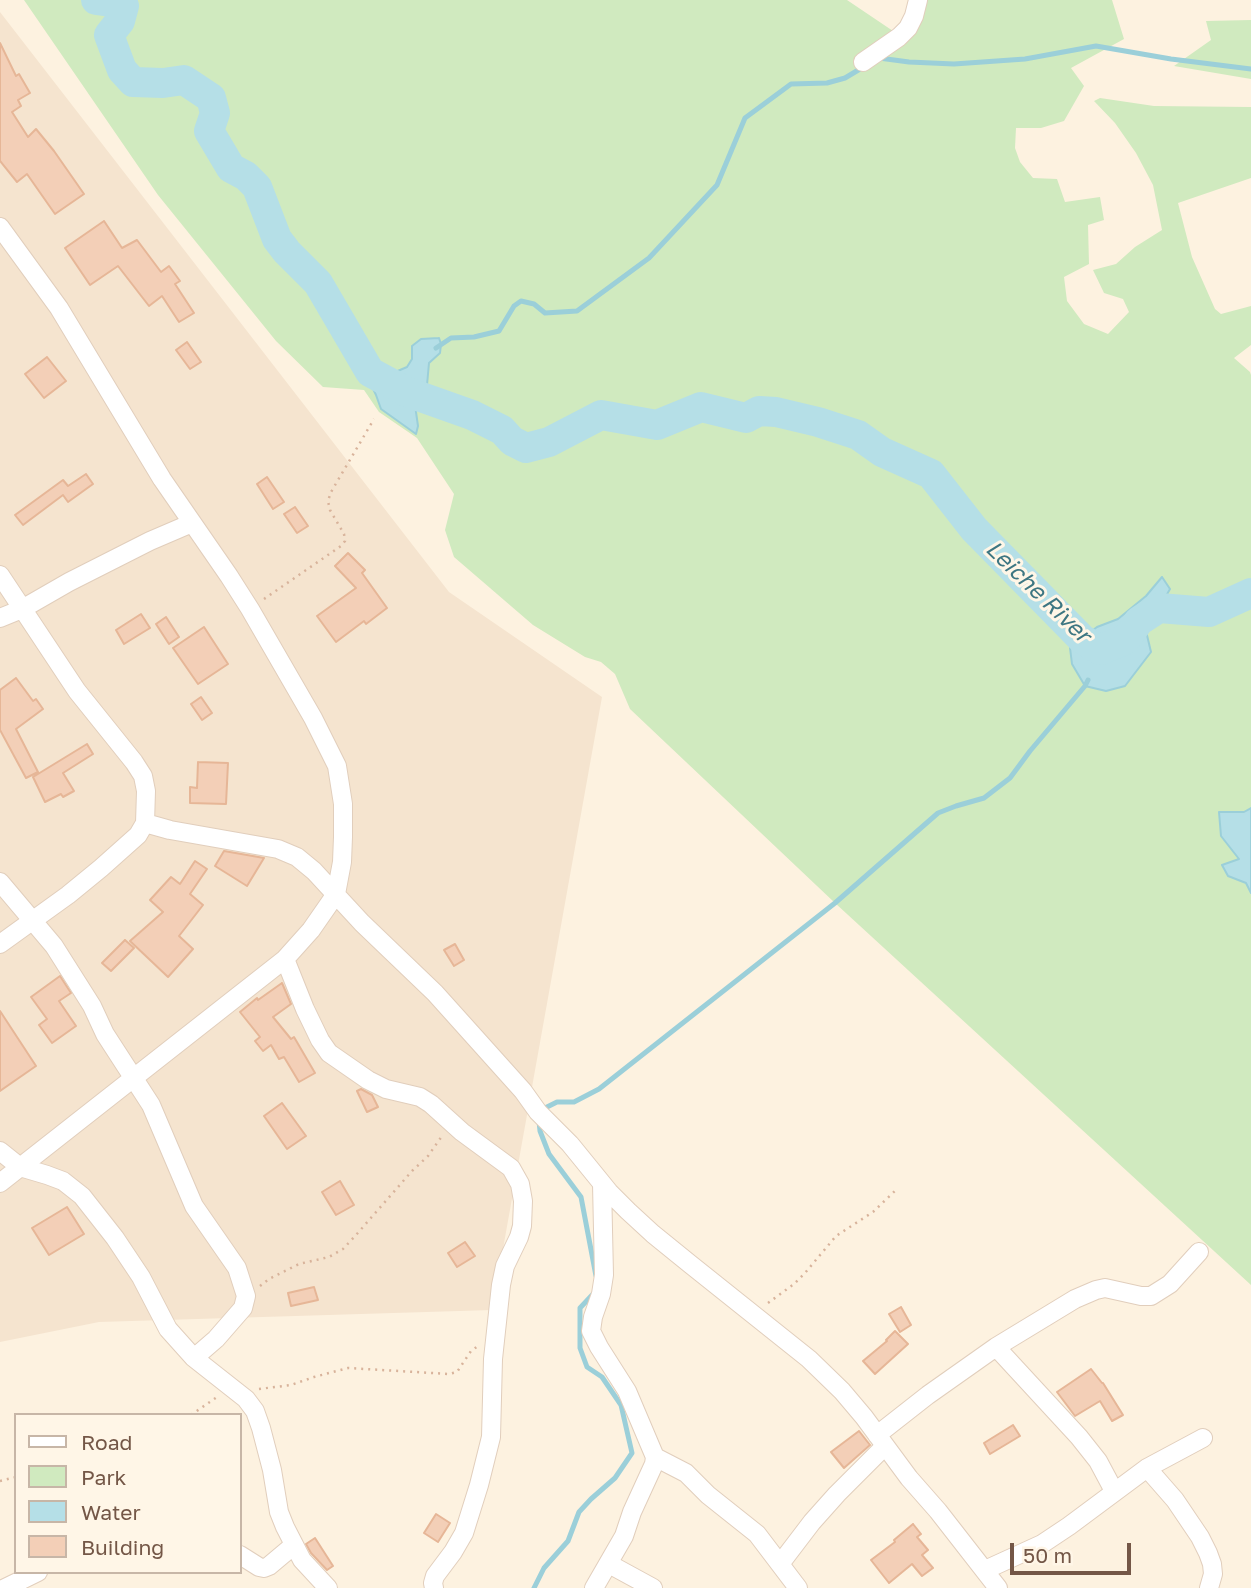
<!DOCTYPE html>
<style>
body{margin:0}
#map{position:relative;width:1251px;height:1588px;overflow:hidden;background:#fdf2e0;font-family:"Golos Text",sans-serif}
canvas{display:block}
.legend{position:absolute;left:14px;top:1413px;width:228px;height:161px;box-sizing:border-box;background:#fff6e7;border:2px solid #c7b6a7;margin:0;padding:9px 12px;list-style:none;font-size:21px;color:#745747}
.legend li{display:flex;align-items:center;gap:14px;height:35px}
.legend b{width:35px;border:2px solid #c7b6a7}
.scale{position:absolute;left:1010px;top:1543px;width:121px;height:32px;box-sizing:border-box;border:4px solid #745747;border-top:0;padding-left:9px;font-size:21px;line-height:24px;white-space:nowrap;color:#745747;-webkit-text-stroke:5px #fff6e7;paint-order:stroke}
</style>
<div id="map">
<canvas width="1251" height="1588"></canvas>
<ul class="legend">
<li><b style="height:9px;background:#fff"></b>Road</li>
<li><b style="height:19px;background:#d0eabf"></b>Park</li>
<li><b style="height:19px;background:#b5dfe7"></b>Water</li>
<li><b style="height:19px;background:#f3cfb7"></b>Building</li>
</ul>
<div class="scale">50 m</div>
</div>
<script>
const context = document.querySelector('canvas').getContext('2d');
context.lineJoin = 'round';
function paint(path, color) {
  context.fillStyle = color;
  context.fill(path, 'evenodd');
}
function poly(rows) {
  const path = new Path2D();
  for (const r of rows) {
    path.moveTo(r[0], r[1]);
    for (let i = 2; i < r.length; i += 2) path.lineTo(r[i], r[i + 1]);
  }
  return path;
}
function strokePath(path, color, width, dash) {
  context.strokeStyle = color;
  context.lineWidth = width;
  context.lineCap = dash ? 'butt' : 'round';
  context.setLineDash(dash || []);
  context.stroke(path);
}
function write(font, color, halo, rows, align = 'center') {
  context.font = font + ' "Golos Text",sans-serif';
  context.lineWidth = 6;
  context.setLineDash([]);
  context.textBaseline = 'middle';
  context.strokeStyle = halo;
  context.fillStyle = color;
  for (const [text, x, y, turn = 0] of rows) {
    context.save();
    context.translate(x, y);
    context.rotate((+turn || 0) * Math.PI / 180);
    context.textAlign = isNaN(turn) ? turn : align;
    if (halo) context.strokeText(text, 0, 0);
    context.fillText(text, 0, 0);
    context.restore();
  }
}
paint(poly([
 [0,12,449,592,602,697,492,1310,99,1322,0,1342]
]), '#f5e4cf');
paint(poly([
 [24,0,847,0,893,31,913,7,909,0,1112,0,1124,39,1071,68,1084,86,1064,121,1041,128,1016,128,1015,148,1020,162,1033,178,1057,179,1065,202,1100,197,1104,220,1088,225,1089,264,1064,277,1067,301,1084,324,1108,334,1129,312,1123,299,1104,293,1093,270,1116,264,1135,247,1162,230,1153,185,1136,153,1115,123,1094,101,1100,98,1154,106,1251,107,1251,178,1178,203,1192,257,1215,309,1221,314,1251,306,1251,345,1234,358,1250,372,1251,375,1251,1285,835,903,630,709,615,674,601,662,585,657,533,625,454,557,445,530,454,494,417,438,379,412,364,390,323,387,276,341,158,195],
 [1251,20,1251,79,1174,66,1211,40,1206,21]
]), '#d0eabf');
const water = poly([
 [439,338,441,344,440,353,429,363,426,396,420,400,415,405,418,426,416,434,381,409,376,395,358,357,365,353,381,369,393,373,407,367,412,359,412,346,421,339,439,338],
 [1162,577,1170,589,1146,631,1151,652,1125,686,1106,691,1085,686,1072,664,1070,648,1097,627,1118,619,1146,596,1162,577],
 [1251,808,1251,893,1246,883,1228,876,1222,865,1239,859,1221,836,1219,812,1244,812,1251,808]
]);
paint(water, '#b5dfe7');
strokePath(water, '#9bcfd9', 2);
strokePath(poly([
 [877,59,879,58,909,62,954,64,1025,59,1096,46,1171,59,1251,69],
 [436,348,451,338,474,337,499,331,514,306,521,301,534,304,545,313,577,311,649,258,717,185,745,118,791,84,827,83,845,78,865,66],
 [541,1110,557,1102,574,1102,599,1089,835,903,938,813,956,806,984,798,1010,778,1030,751,1085,686,1088,680],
 [539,1121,540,1131,549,1154,581,1197,596,1276],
 [534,1588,544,1568,568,1541,579,1512,591,1499,615,1478,632,1453,621,1405,602,1377,587,1367,580,1348,580,1308,594,1293]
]), '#9bcfd9', 5);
strokePath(poly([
 [96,0,111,2,124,6,120,21,109,35,122,70,133,82,163,83,184,80,211,98,215,113,209,131,231,168,246,176,257,187,277,239,287,252,318,283,370,372,407,392,472,415,502,430,512,441,526,448,549,442,601,415,657,425,701,407,746,418,759,411,776,412,818,422,858,435,882,452,931,474,974,529,1082,639,1100,650,1125,640,1139,621,1159,608,1209,612,1251,593]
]), '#b5dfe7', 30);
const building = poly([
 [0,43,16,76,19,74,30,93,18,100,21,106,12,112,28,137,36,129,54,151,84,194,55,214,27,174,17,182,0,161,0,43],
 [104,221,122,248,137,240,161,272,169,266,180,281,175,284,194,313,179,322,162,296,149,306,118,266,90,285,65,248,104,221],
 [187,342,201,362,190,369,176,350,187,342],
 [47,357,66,381,44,398,25,374,47,357],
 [86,474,93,484,68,502,63,495,23,525,15,515,63,480,68,486,86,474],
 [267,477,284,502,273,509,257,484,267,477],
 [295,507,308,526,297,533,284,514,295,507],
 [348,553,365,570,362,573,387,608,366,624,364,621,336,642,317,616,356,588,335,566,348,553],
 [141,614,150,628,124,644,116,630,141,614],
 [166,617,179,637,169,644,156,624,166,617],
 [204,627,228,664,198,684,173,648,204,627],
 [16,678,33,701,36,699,43,709,16,729,38,772,26,778,0,730,0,690,16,678],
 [201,697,212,713,202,720,191,704,201,697],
 [87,744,93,754,63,773,74,791,63,797,61,794,45,802,33,777,87,744],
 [198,762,228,763,226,804,190,803,190,787,197,788,198,762],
 [224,851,264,858,247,886,215,866,224,851],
 [195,861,207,869,190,894,203,905,179,936,193,949,168,977,130,941,163,912,150,900,171,877,180,884,195,861],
 [125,940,134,948,111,971,102,963,125,940],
 [455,944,464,960,454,966,444,950,455,944],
 [60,976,71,993,59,1001,76,1026,52,1043,39,1025,47,1019,31,997,60,976],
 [282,983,291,1004,273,1017,291,1039,294,1037,315,1073,299,1082,284,1057,279,1059,271,1045,263,1051,255,1041,260,1037,240,1012,257,998,258,1000,282,983],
 [0,1011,36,1066,0,1091,0,1011],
 [361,1089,372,1095,378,1107,367,1112,357,1091,361,1089],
 [282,1103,306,1136,287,1149,264,1116,282,1103],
 [340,1181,354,1205,336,1215,322,1192,340,1181],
 [67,1207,84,1234,49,1255,32,1228,67,1207],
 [465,1242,475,1256,457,1267,448,1253,465,1242],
 [314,1287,318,1300,291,1306,288,1293,314,1287],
 [901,1307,911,1325,900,1332,889,1314,901,1307],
 [895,1331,908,1344,875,1374,863,1361,887,1341,886,1340,895,1331],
 [1091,1369,1102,1383,1103,1383,1123,1415,1112,1421,1100,1401,1075,1416,1057,1392,1091,1369],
 [1013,1425,1020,1436,990,1454,984,1443,1013,1425],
 [859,1431,870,1445,844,1468,831,1452,859,1431],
 [436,1514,450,1523,438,1542,424,1533,436,1514],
 [913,1524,921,1534,917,1537,928,1550,922,1555,933,1568,922,1576,912,1564,889,1583,871,1560,895,1542,894,1540,913,1524],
 [315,1538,333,1566,327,1570,311,1553,306,1544,315,1538]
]);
paint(building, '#f3cfb7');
strokePath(building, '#e6b697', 2);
const minor = poly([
 [863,62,899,37,908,28,914,16,918,0],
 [0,227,59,308,162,479,229,576,250,609,313,718,337,766,343,804,343,837,342,862,336,894,311,930,285,959,0,1183],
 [0,575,77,691,134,762,143,776,146,791,145,823,138,835,101,868,68,895,0,944],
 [0,618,22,609,69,582,150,541,192,523],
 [145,823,170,830,278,849,297,857,314,871,362,923,435,993,523,1091,538,1112,570,1144,609,1192,628,1211,653,1234,690,1264,809,1359,842,1391,864,1417,909,1478,938,1511,998,1588],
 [0,882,54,946,92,1006,105,1034,151,1105,194,1206,237,1268,246,1296,243,1308,216,1339,194,1358],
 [285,959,305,1009,320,1040,329,1053,368,1080,386,1089,420,1097,431,1104,462,1132,511,1168,520,1184,523,1201,522,1226,519,1237,505,1266,501,1285,493,1359,491,1437,479,1485,464,1533,453,1552,435,1576,433,1583,434,1588],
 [0,1151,20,1167,47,1175,63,1181,82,1196,115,1238,141,1277,168,1329,194,1358,246,1399,255,1411,261,1428,272,1470,279,1512,285,1527,302,1560,328,1588],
 [996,1347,1079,1437,1098,1461,1114,1491],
 [877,1435,928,1395,996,1347,1075,1299,1096,1290,1105,1288,1141,1296,1151,1296,1170,1284,1199,1252],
 [655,1457,686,1473,708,1495,757,1534,798,1588],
 [1147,1468,1175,1500,1200,1537,1208,1553,1212,1564,1213,1574,1209,1588],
 [240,1555,259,1567,264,1568,269,1566,294,1545],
 [609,1564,653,1588],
 [780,1564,812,1522,837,1494,885,1446],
 [985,1570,1042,1544,1069,1526,1147,1468,1203,1438],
 [5,1588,38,1572],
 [594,1588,624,1536,632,1512,654,1464,655,1457,627,1391,599,1347,591,1331,593,1317,601,1294,604,1275,602,1184]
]);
strokePath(minor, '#e1cebc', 20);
strokePath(poly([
 [264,599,341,546,345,541,344,534,330,510,328,501,331,492,374,419],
 [260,1286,269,1279,299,1264,329,1257,343,1249,356,1235,412,1171,428,1156,442,1136],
 [768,1303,794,1284,805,1273,836,1236,873,1212,898,1188],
 [259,1389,291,1385,314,1377,348,1368,449,1374,457,1372,471,1351,478,1346],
 [191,1415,217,1397],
 [0,1481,16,1477]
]), '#d8b39b', 2.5, [2, 5]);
strokePath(minor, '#fff', 18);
write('italic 23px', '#3d7682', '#fff6e7', [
 ["Leiche River",1038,592,44]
]);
</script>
